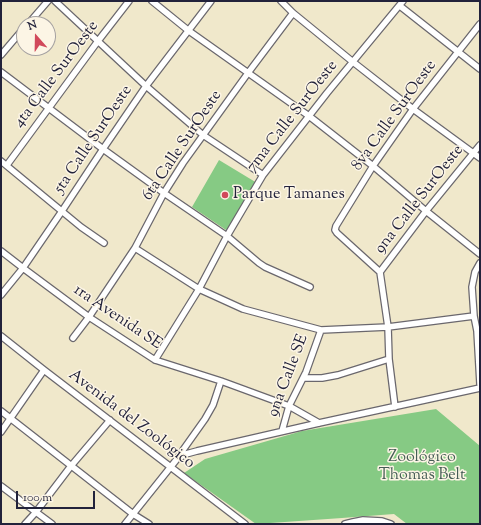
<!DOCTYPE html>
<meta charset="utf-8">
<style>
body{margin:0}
#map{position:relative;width:481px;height:525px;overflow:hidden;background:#f0e8cb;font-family:"Sorts Mill Goudy",serif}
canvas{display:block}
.frame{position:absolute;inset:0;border:2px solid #22223b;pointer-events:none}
.north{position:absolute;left:16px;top:16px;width:40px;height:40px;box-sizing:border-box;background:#fcf5e5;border:1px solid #a5a1a1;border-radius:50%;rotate:340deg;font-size:11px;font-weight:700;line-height:16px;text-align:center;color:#22223b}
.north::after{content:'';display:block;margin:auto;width:14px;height:18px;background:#d1495b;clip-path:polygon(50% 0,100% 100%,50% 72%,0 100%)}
.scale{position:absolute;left:16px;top:491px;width:79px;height:18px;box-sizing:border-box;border:2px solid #22223b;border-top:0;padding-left:5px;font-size:12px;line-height:14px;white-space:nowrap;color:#22223b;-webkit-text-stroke:3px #fcf5e5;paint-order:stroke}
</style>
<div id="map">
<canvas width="481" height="525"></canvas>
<div class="frame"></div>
<div class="north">N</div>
<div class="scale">100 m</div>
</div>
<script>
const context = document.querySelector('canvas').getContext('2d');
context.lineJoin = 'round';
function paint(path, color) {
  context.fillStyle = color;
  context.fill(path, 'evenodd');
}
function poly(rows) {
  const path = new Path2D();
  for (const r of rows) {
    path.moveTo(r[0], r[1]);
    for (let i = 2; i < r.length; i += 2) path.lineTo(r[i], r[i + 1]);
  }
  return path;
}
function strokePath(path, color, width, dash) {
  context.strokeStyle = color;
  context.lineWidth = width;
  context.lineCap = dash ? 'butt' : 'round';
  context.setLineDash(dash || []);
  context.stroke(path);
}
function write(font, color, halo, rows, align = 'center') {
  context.font = font + ' "Sorts Mill Goudy",serif';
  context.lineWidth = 3;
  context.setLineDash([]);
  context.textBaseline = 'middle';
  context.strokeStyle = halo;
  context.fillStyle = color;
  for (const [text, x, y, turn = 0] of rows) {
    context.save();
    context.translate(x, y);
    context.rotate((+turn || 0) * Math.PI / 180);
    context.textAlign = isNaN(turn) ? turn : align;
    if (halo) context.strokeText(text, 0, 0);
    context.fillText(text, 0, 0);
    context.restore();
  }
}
paint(poly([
 [219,160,257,183,229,232,192,207],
 [436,409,480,446,480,524,407,524,394,514,342,518,256,524,184,473,205,459,302,431]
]), '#86ca84');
const street = poly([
 [55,1,146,86,203,135,263,175],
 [152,1,189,31,309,116,373,166,426,211,480,254],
 [281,1,293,13,353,62,413,109,480,158],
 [400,6,480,69],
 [28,24,48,1],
 [1,55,24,28],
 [1,72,103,149,164,193,227,236,259,263,265,267,310,287],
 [1,161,81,227,104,243],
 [7,165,98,41,129,1],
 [135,248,199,289,243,309,321,330,388,327,474,316],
 [1,251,23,268,89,317,155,360,221,381,289,406,319,423],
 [480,263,475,272,472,287,474,316,477,331,480,384],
 [380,272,426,211,480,145],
 [1,295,23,268,62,211,103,149,146,86,211,1],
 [1,336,44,370,245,524],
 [73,338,89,317,135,248,164,193,183,163,248,73,293,13],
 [155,360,199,289,227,236,263,175,327,93,403,1],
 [304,378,322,378,338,375,389,359],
 [395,407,389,359,388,327,380,272,337,233,335,230,336,226,373,166,413,109,480,24],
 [1,411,133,514,149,524],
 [282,431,289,406,306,372,321,330],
 [1,432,44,370],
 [178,457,205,419,213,405,221,381],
 [1,486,52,524],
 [25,524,36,512,71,466,110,420],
 [125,524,177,459,186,454,197,451,319,423,480,388],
 [345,524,353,522,363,520,382,521,391,524]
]);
strokePath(street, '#6a676d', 8);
strokePath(street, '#fff', 5.5);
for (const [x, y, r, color] of [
 [225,195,4,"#d1495b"]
]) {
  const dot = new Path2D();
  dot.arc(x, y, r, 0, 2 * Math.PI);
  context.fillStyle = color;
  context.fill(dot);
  strokePath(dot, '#fcf5e5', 1.5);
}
write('16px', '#22223b', '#fcf5e5', [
 ["4ta Calle SurOeste",57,75,-53],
 ["8va Calle SurOeste",395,116,-54],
 ["7ma Calle SurOeste",293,117,-52],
 ["5ta Calle SurOeste",94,140,-56],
 ["6ta Calle SurOeste",183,146,-56],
 ["9na Calle SurOeste",420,200,-52],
 ["1ra Avenida SE",117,318,34],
 ["9na Calle SE",289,376,-69],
 ["Avenida del Zoológico",131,420,37]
]);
write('16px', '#22223b', '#fcf5e5', [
 ["Parque Tamanes",233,195]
], 'left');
write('16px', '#455d55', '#fcf5e5', [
 ["Zoológico",422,458],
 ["Thomas Belt",422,476]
]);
</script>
